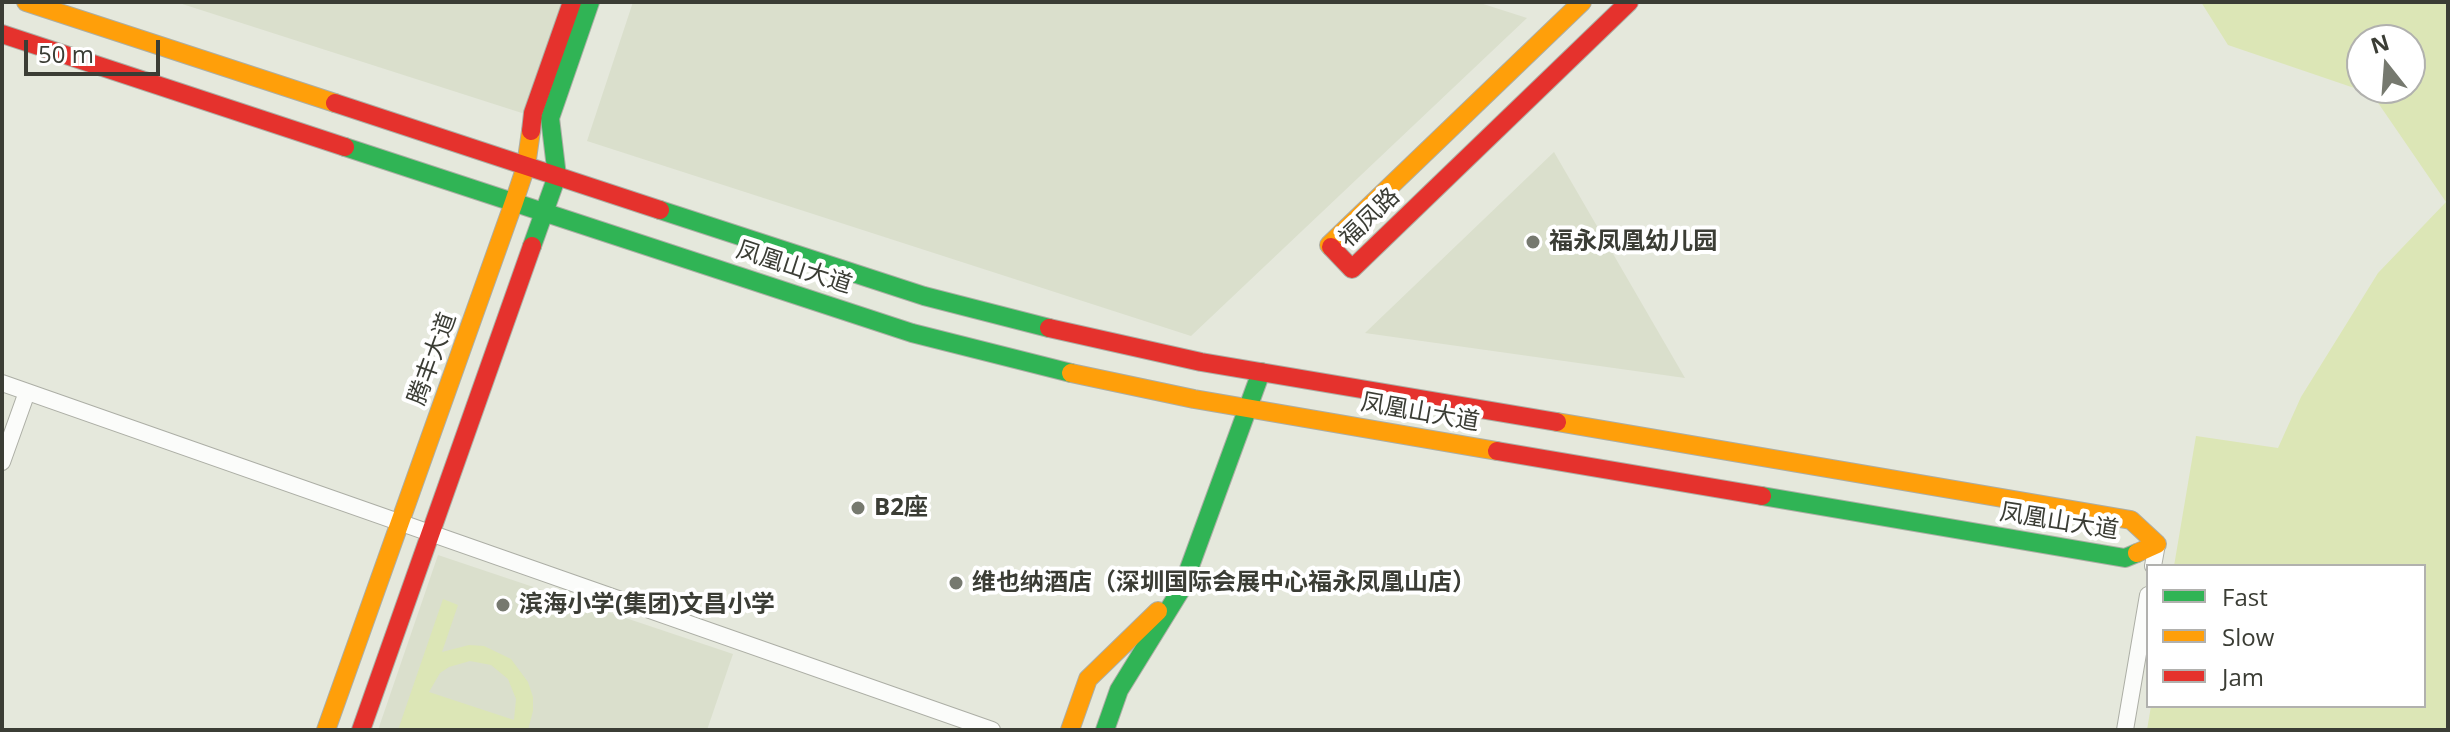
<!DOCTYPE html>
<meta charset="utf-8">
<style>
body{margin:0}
#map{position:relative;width:2450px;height:732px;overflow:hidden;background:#e5e8dc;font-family:"Open Sans",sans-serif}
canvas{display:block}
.frame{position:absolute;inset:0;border:4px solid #3b3d35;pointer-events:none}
.legend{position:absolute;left:2146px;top:564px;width:280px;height:144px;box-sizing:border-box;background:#fff;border:2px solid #b1b1ae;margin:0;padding:10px 14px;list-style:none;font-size:24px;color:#3b3d35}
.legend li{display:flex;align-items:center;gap:16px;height:40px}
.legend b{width:40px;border:2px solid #b1b1ae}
.north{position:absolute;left:2346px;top:24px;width:80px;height:80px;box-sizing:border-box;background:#fff;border:2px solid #b1b1ae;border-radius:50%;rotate:343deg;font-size:22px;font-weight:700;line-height:32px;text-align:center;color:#3b3d35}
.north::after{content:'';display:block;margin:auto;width:28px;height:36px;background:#76796f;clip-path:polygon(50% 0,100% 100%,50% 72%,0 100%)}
.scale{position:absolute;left:24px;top:40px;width:136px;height:36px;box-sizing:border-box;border:4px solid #3b3d35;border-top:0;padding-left:10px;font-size:24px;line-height:28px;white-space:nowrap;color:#3b3d35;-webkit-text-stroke:6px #fff;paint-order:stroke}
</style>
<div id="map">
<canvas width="2450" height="732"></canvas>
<div class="frame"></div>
<ul class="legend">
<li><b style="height:10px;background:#30b455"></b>Fast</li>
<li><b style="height:10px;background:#ff9f0a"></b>Slow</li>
<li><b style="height:10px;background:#e5322d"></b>Jam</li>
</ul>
<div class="north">N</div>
<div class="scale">50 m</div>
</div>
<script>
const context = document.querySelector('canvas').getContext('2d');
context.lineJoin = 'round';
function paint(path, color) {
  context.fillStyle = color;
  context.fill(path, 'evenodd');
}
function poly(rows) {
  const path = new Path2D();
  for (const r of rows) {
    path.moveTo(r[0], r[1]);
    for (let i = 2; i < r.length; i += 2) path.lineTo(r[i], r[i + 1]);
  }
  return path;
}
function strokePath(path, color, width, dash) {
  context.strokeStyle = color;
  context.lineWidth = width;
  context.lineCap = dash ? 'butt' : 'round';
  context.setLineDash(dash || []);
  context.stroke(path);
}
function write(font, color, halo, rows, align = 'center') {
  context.font = font + ' "Open Sans","Noto Sans SC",sans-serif';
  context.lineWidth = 8;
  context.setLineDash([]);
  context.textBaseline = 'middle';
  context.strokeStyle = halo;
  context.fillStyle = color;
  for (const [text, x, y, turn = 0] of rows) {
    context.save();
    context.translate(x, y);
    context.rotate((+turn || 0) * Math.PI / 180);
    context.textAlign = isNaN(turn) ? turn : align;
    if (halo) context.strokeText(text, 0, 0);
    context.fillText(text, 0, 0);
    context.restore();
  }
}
paint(poly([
 [176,2,562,2,525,114],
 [633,2,1477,2,1527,18,1191,336,587,141],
 [1554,152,1685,378,1365,333],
 [438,555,733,654,707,730,378,730]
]), '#dadfcc');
paint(poly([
 [2201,2,2448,2,2448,730,2147,730,2151,706,2424,706,2424,566,2174,566,2196,436,2278,448,2301,397,2378,273,2446,202,2372,94,2228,45],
 [2362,40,2410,40,2410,88,2362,88],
 [443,599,458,605,442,652,469,645,484,646,511,659,528,682,533,697,533,711,528,730,398,730],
 [470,661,491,665,508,679,516,699,514,720,429,692,440,673,449,667]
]), '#dce6b6');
const street = poly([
 [2,383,992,730],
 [2,462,27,392],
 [2153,566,2157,544],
 [2125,730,2148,595]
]);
const fast = poly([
 [345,147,912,333,1071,373],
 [660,210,924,296,1049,328],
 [532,246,557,176,550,118,590,2],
 [1762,496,2125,558,2137,553],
 [1105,730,1119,690,1182,588,1261,372]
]);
const slow = poly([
 [26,2,335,103],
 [1331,247,1329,245,1582,2],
 [1071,373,1194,399,1497,451],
 [1557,422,2131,520,2157,544,2137,553],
 [326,730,514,202,526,166,531,131],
 [1070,730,1088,679,1158,611]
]);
const jam = poly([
 [2,34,345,147],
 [335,103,660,210],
 [531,131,533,113,572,2],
 [1331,247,1352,269,1629,2],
 [1049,328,1201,362,1557,422],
 [1497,451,1762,496],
 [361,730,532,246]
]);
strokePath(street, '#acaea5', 18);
strokePath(fast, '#acaea5', 20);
strokePath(slow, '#acaea5', 20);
strokePath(jam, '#acaea5', 20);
strokePath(street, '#fbfcfa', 16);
strokePath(fast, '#30b455', 18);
strokePath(slow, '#ff9f0a', 18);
strokePath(jam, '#e5322d', 18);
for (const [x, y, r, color] of [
 [1533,242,8,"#76796f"],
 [858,508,8,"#76796f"],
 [956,583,8,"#76796f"],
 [503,605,8,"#76796f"]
]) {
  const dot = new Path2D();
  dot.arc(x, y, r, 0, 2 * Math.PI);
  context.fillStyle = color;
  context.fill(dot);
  strokePath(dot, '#fff', 3);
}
write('24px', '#3b3d35', '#fff', [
 ["福凤路",1370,218,-44],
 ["凤凰山大道",794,268,18],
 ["腾丰大道",433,359,-70],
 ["凤凰山大道",1420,413,10],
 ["凤凰山大道",2059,522,9]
]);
write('bold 24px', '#3b3d35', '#fff', [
 ["福永凤凰幼儿园",1549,242],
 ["B2座",874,508],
 ["维也纳酒店（深圳国际会展中心福永凤凰山店）",972,583],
 ["滨海小学(集团)文昌小学",519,605]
], 'left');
</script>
